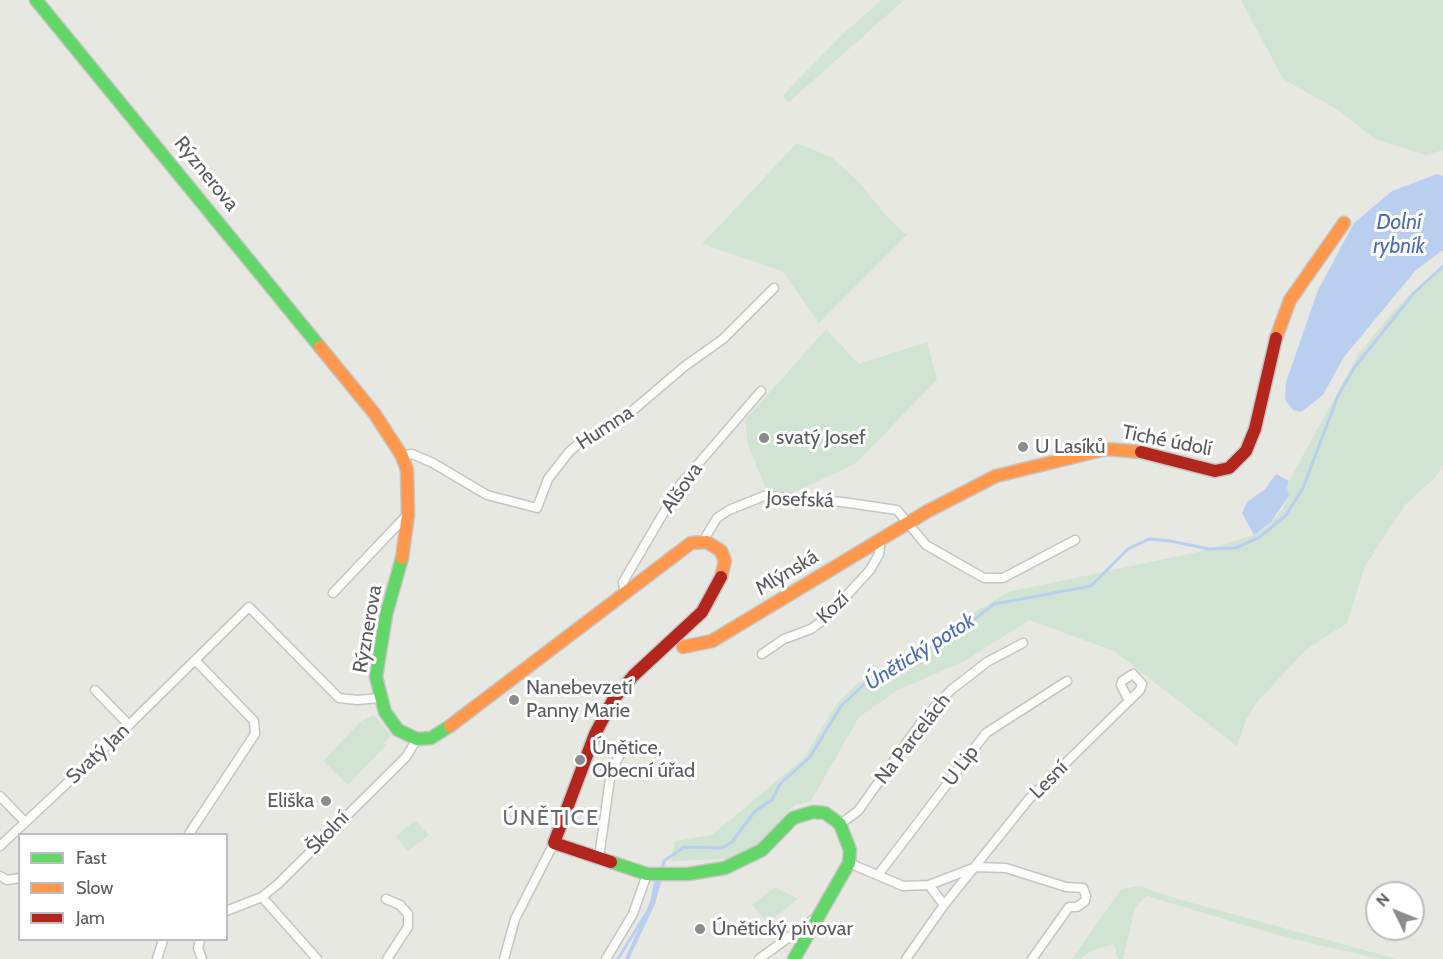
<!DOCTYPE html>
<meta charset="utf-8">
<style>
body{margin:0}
#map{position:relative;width:1443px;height:959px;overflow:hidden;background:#e8e8e2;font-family:Cabin,sans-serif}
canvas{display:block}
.legend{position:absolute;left:18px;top:833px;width:210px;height:108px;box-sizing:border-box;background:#fff;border:2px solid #bdbdbf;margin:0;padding:8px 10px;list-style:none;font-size:18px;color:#595b5f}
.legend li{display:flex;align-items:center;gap:12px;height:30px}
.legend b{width:30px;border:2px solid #bdbdbf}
.north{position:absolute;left:1365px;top:881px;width:60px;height:60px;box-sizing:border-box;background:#fff;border:2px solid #bdbdbf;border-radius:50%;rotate:313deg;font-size:16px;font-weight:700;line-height:24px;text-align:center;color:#595b5f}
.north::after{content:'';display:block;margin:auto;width:21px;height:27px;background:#8b8c8d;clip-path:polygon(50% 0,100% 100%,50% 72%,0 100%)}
</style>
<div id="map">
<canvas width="1443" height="959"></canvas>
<ul class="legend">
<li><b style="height:8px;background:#63d668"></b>Fast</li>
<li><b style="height:8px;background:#ff974d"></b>Slow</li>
<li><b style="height:8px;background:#b3261e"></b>Jam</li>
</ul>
<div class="north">N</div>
</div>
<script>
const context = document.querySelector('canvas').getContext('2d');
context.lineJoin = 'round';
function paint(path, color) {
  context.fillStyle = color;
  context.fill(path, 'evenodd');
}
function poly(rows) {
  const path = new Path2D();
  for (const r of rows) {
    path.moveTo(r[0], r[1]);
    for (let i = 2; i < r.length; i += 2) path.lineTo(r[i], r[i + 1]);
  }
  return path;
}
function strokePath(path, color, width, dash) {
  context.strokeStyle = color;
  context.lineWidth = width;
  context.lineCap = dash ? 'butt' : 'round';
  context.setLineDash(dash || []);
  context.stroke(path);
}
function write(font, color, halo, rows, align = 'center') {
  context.font = font + ' Cabin,sans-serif';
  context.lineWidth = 6;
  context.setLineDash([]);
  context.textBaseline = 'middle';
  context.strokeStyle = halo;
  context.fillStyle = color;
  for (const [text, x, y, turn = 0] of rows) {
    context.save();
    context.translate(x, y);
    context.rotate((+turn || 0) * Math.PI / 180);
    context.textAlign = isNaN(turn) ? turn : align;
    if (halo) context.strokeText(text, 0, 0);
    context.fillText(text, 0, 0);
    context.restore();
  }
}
paint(poly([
 [881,0,904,0,788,103,783,96,786,92,842,35],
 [1241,0,1443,0,1443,150,1426,155,1375,139,1338,110,1283,79],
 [797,143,831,157,858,181,889,219,907,235,819,323,782,271,702,244],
 [1443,269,1443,465,1435,478,1406,504,1365,566,1347,623,1306,650,1258,701,1246,720,1237,746,1114,651,1029,620,965,661,898,690,859,717,811,801,795,805,785,814,769,837,742,854,728,859,671,861,675,841,712,835,804,758,836,705,857,684,1008,592,1198,552,1254,535,1263,529,1282,510,1289,496,1287,487,1289,481,1358,355,1396,308,1433,273],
 [826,329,859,364,927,342,937,380,855,464,792,493,772,493,767,491,748,446,745,420],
 [374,715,391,736,384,743,386,745,348,785,323,761,361,721,377,736,362,721],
 [415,820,429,835,408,851,396,837],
 [1140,886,1174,898,1397,959,1379,959,1281,936,1147,896,1135,907,1123,959,1118,959,1114,944,1091,951,1079,959,1072,959,1121,889],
 [775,887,798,899,768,923,752,905]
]), '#d1e3d2');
paint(poly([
 [1437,174,1443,176,1443,250,1416,270,1387,305,1344,357,1323,395,1301,412,1293,410,1285,400,1286,382,1318,290,1354,223,1392,191],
 [1276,474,1289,481,1287,487,1289,496,1270,523,1254,535,1242,513,1247,502,1265,489],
 [657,867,665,868,655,904,629,959,625,959,650,902]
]), '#bacfef');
strokePath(poly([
 [662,869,664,861,684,847,722,848,732,842,755,811,772,800,780,784,810,757,841,706,870,679,955,635,994,604,1091,586,1128,549,1149,539,1170,541,1209,549,1235,548,1258,538,1272,527,1286,515,1303,488,1338,396,1354,368,1414,293,1443,266],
 [618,959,647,912]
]), '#bacfef', 3);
const street = poly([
 [402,456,412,454,433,463,487,495,537,508,548,479,569,452,585,438,625,417,685,366,723,339,774,288],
 [703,541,717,518,729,510,764,496,842,502,897,510,926,545,984,578,1003,578,1075,540],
 [333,593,407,515],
 [625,595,623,582,680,485,761,391],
 [762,654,784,639,811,629,826,618,870,570,879,554,881,539],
 [95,690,129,725],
 [0,796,25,822],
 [840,824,858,811,925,717,951,690,987,662,1023,643],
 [189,834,255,734,254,721,195,660],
 [0,846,129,725,249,607,339,698,357,700,381,698],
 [599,858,611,771,623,749],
 [849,863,903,886,929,885,976,867,1006,868,1066,887,1083,888,1086,896,1085,901,1077,907,1069,907,1032,959],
 [878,875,986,733,1067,681],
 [0,876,7,880,20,878],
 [929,885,944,905],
 [262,897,317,959],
 [386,899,400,905,408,914,408,927,387,959],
 [226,911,262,897,279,883,406,757,417,739],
 [200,940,198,948,202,959],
 [157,959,163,940],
 [504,959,515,919,554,843],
 [606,959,633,914,647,874],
 [759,959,814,919],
 [906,959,944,905,1029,799,1140,690,1142,684,1133,674,1122,681,1121,685,1129,701]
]);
const fast = poly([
 [36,0,320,347],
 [402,558,386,615,376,677,385,712,398,730,417,739,431,738,450,726],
 [611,862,647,874,688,874,725,868,762,850,793,818,813,812,825,813,840,824,850,850,849,863,794,959]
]);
const slow = poly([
 [1276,338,1290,300,1344,223],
 [320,347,374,413,402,456,407,470,408,515,402,558],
 [683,647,712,641,928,511,996,476,1106,449,1141,452],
 [450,726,691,543,707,542,721,551,725,561,721,577]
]);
const jam = poly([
 [1141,452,1215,471,1229,468,1246,451,1255,429,1276,338],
 [611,862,554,843,595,734,613,700,633,676,702,612,721,577]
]);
strokePath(street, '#c5c5c2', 11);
strokePath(fast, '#c5c5c4', 15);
strokePath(slow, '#c5c5c4', 15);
strokePath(jam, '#c5c5c4', 15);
strokePath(street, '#fcfcfb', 8);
strokePath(fast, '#63d668', 12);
strokePath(slow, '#ff974d', 12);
strokePath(jam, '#b3261e', 12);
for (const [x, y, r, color] of [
 [764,438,6,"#8b8c8d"],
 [1023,447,6,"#8b8c8d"],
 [514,700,6,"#8b8c8d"],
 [580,760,6,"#8b8c8d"],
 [326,801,6,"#8b8c8d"],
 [700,929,6,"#8b8c8d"]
]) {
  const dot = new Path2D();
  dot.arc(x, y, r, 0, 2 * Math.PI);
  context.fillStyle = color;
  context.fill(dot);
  strokePath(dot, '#fff', 2);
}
write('20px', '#595b5f', '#fff', [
 ["Rýznerova",206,174,51],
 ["Humna",605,428,-33],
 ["Tiché údolí",1167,441,11],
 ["Alšova",682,488,-55],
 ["Josefská",800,500,2],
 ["Mlýnská",787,573,-31],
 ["Kozí",833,608,-44],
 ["Rýznerova",368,629,-80],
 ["Na Parcelách",913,739,-52],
 ["Svatý Jan",98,754,-43],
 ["U Lip",961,766,-53],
 ["Lesní",1049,780,-45],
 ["Školní",328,833,-46]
]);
write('20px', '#595b5f', '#fff', [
 ["svatý Josef",776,438],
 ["U Lasíků",1035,447],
 ["Nanebevzetí",526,688],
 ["Panny Marie",526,711],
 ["Únětice,",592,748],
 ["Obecní úřad",592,771],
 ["Eliška",314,801,"right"],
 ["Únětický pivovar",712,929]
], 'left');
write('italic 21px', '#4d6db3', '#fff', [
 ["Dolní",1399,223],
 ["rybník",1399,247],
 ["Únětický potok",920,652,-32]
]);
context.letterSpacing = '1.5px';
write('22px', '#6a6c71', '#fff', [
 ["ÚNĚTICE",551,819]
]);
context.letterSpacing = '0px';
</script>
